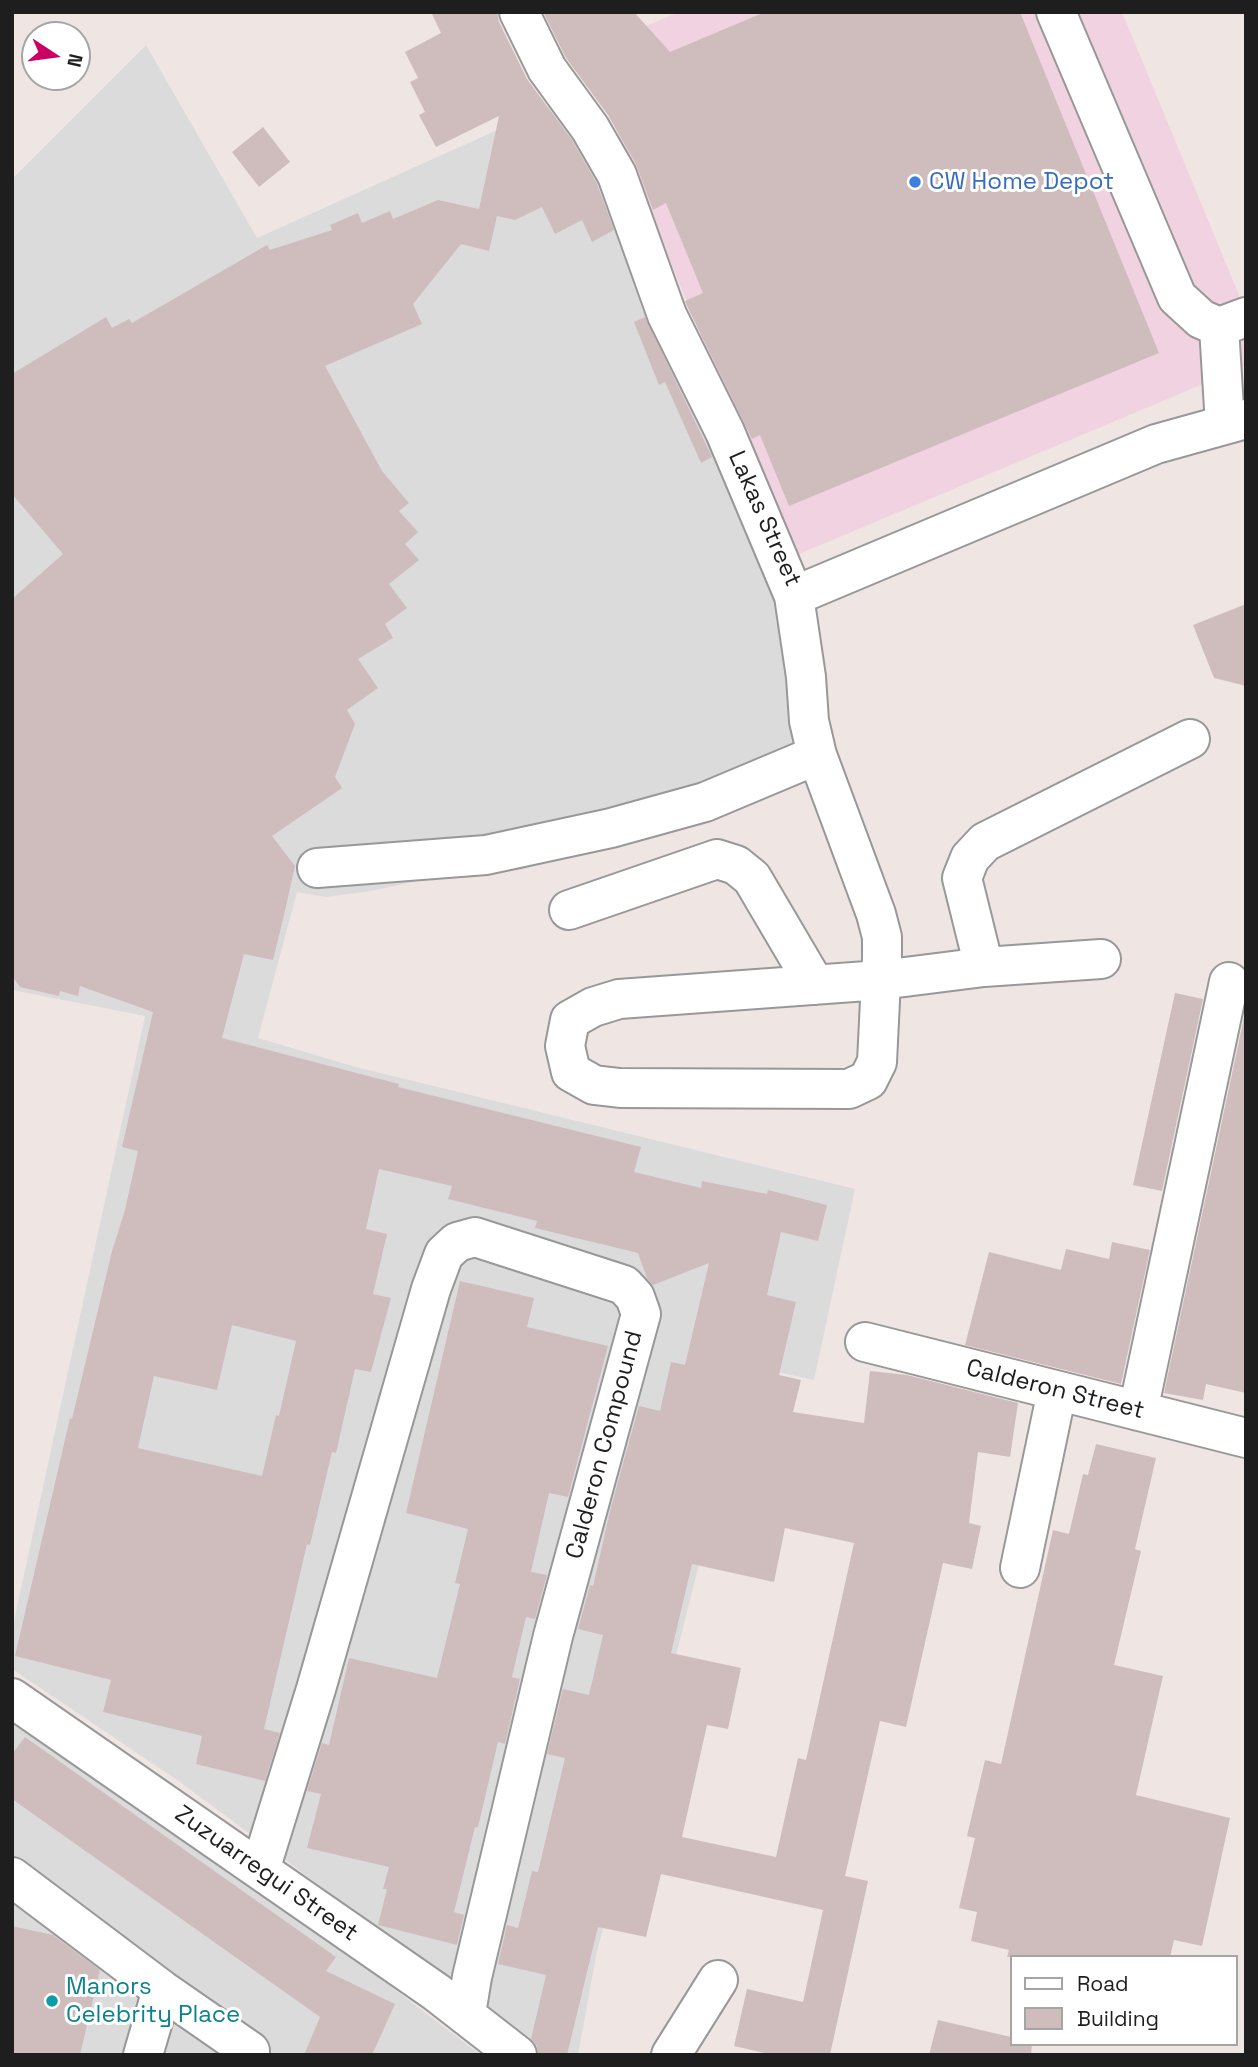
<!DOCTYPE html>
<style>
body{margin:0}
#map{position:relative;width:1258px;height:2067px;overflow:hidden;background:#efe6e4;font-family:"Space Grotesk",sans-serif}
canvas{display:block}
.frame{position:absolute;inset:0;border:14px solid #1e1e1e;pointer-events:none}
.legend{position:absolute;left:1010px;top:1955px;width:228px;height:91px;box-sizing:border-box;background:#fff;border:2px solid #a5a5a5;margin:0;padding:9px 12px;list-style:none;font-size:21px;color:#1e1e1e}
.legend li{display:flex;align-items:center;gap:14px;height:35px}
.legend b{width:35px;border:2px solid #a5a5a5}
.north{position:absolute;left:21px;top:21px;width:70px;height:70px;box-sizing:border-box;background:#fff;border:2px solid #a5a5a5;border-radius:50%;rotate:103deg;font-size:19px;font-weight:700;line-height:28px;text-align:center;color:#1e1e1e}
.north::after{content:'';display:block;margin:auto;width:24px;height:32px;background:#cc0064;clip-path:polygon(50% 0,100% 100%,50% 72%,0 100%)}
</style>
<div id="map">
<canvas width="1258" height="2067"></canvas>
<div class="frame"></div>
<ul class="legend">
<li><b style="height:9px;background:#fff"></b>Road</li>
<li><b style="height:19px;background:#cfbdbe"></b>Building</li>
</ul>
<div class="north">N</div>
</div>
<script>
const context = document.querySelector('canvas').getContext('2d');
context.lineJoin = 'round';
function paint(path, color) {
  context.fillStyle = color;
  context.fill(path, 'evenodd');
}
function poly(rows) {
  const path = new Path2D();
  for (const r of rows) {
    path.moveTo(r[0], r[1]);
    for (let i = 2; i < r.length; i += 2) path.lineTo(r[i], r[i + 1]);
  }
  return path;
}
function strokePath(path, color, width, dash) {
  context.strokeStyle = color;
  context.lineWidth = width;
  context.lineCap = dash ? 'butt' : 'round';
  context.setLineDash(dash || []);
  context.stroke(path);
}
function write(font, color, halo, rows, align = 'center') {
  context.font = font + ' "Space Grotesk",sans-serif';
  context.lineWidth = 6;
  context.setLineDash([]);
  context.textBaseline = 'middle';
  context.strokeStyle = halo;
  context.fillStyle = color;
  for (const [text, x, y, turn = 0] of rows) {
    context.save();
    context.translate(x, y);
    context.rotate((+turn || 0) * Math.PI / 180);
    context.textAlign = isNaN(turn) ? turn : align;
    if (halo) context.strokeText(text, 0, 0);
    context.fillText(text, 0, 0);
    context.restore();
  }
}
paint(poly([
 [146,45,257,238,564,100,797,630,796,753,784,791,633,841,576,854,521,870,437,877,371,891,326,897,297,892,258,1038,356,1067,855,1189,814,1380,749,1366,658,1727,597,1951,578,2055,530,2055,366,1920,180,1782,12,1669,12,1630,145,1016,12,990,12,179],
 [12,1721,348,1954,481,2055,12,2055]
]), '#dcdbdc');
paint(poly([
 [679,12,1122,12,1246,312,1246,366,792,557,584,52]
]), '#f1d2e0');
paint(poly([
 [431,12,497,12,499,22,527,79,572,140,597,184,614,230,592,242,582,220,555,234,542,207,515,220,497,216,489,251,461,244,413,304,422,324,325,366,382,471,409,503,399,511,418,532,405,544,419,560,389,584,407,608,385,624,393,638,358,659,378,688,347,710,355,724,335,777,342,788,272,836,295,866,284,915,273,960,244,954,222,1038,399,1084,398,1087,641,1147,634,1172,701,1188,702,1181,767,1194,768,1190,827,1205,818,1241,781,1232,767,1295,796,1302,779,1375,801,1380,793,1412,864,1423,870,1371,907,1375,1018,1403,1010,1457,978,1452,969,1523,981,1526,972,1569,943,1563,906,1727,880,1721,845,1876,868,1881,830,2055,773,2055,734,2046,747,1989,803,2002,823,1910,661,1874,646,1937,598,1927,567,2055,538,2055,537,2046,531,2039,546,1975,498,1964,507,1925,518,1928,532,1871,538,1872,565,1758,547,1754,563,1689,589,1695,603,1635,578,1629,590,1585,593,1586,611,1507,639,1406,660,1411,671,1362,685,1365,709,1263,653,1285,647,1278,638,1253,535,1228,537,1221,448,1199,452,1186,379,1169,366,1229,387,1234,373,1294,391,1298,371,1372,355,1369,336,1453,332,1452,310,1545,307,1544,264,1729,280,1733,265,1781,196,1764,202,1736,103,1712,111,1680,15,1656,70,1418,72,1419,112,1251,125,1210,138,1151,122,1147,153,1012,80,986,78,996,60,991,59,996,20,987,12,976,12,599,63,554,12,494,12,374,106,317,112,328,129,319,132,323,267,245,270,250,332,230,330,225,358,213,362,223,390,211,393,219,438,200,479,209,499,116,436,147,419,115,425,112,410,82,418,78,405,52,441,33],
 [232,1325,296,1341,279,1416,276,1415,262,1476,138,1448,154,1376,217,1390],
 [785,1528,854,1543,806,1760,798,1758,776,1857,682,1837,707,1725,728,1729,741,1668,671,1653,692,1564,774,1582],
 [543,12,634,12,670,52,765,12,1020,12,1159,353,789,506,760,435,752,439,687,306,685,301,703,293,666,203,653,210,636,164,608,115,566,58],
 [263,127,290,162,259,187,232,152],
 [645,317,712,457,701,463,665,382,659,385,634,322],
 [1246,604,1246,686,1214,678,1193,625],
 [1175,993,1203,999,1162,1191,1133,1185],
 [1246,1008,1246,1393,1206,1384,1203,1400,1164,1393],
 [1112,1242,1150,1250,1121,1384,965,1345,989,1252,1061,1270,1066,1249,1109,1259],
 [460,1281,534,1298,527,1327,608,1346,568,1497,549,1493,531,1572,547,1575,535,1619,526,1617,512,1677,520,1679,505,1744,498,1742,478,1827,475,1827,454,1912,464,1915,457,1945,378,1925,387,1889,383,1889,389,1867,307,1848,321,1794,307,1791,322,1743,329,1745,349,1658,437,1678,460,1584,455,1583,468,1529,406,1513],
 [1096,1444,1156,1458,1135,1549,1141,1551,1114,1665,1163,1676,1136,1795,1230,1818,1202,1946,1174,1940,1170,1957,1007,1957,1009,1950,971,1941,977,1912,959,1908,975,1838,967,1836,985,1760,1001,1764,1053,1530,1069,1534,1083,1474,1088,1475],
 [25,1737,336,1957,326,1971,395,2004,372,2055,304,2055,320,2017,12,1799,12,1754],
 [12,1926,53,1935,100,1970,80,2055,12,2055],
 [938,2020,1011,2037,1011,2044,1032,2044,1031,2055,929,2055]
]), '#cfbdbe');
const minor = poly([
 [519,12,547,69,590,128,617,175,667,315,725,432,794,596,806,677,809,721,817,755,876,914,882,937,882,958,881,980,877,1062,868,1080,849,1089,620,1088,594,1085,571,1072,565,1046,570,1020,593,1007,619,999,881,980,984,967,1101,959],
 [1056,12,1177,297,1201,319,1219,327,1246,317],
 [1219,327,1225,425],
 [794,596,1156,444,1246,419],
 [317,868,486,855,611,828,705,802,817,755],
 [569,910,717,859,736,865,752,878,815,985],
 [984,967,962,878,970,858,985,842,1190,739],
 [865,1342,1246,1438],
 [1138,1411,1229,982],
 [1020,1568,1057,1391],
 [12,1698,436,1992,517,2055],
 [260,1870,316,1689,431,1289,444,1254,457,1242,475,1237,624,1285,635,1297,641,1314,553,1636,472,1977,466,2014],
 [12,1877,162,1990,250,2051],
 [143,2055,162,1990],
 [671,2055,718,1980]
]);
strokePath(minor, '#989898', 42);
strokePath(minor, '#fff', 38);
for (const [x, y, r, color] of [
 [915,182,7,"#3f7fe0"],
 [52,2001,7,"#0f9aa8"]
]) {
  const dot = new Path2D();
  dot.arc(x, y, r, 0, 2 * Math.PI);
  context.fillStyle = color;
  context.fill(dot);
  strokePath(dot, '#fff', 2.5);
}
write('24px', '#366cbe', '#fff', [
 ["CW Home Depot",929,182]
], 'left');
write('24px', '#1e1e1e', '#fff', [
 ["Lakas Street",764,519,66],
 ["Calderon Street",1055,1390,14],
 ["Calderon Compound",605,1445,-75],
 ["Zuzuarregui Street",266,1874,35]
]);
write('24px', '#0d838f', '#fff', [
 ["Manors",66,1987],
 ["Celebrity Place",66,2015]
], 'left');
</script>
